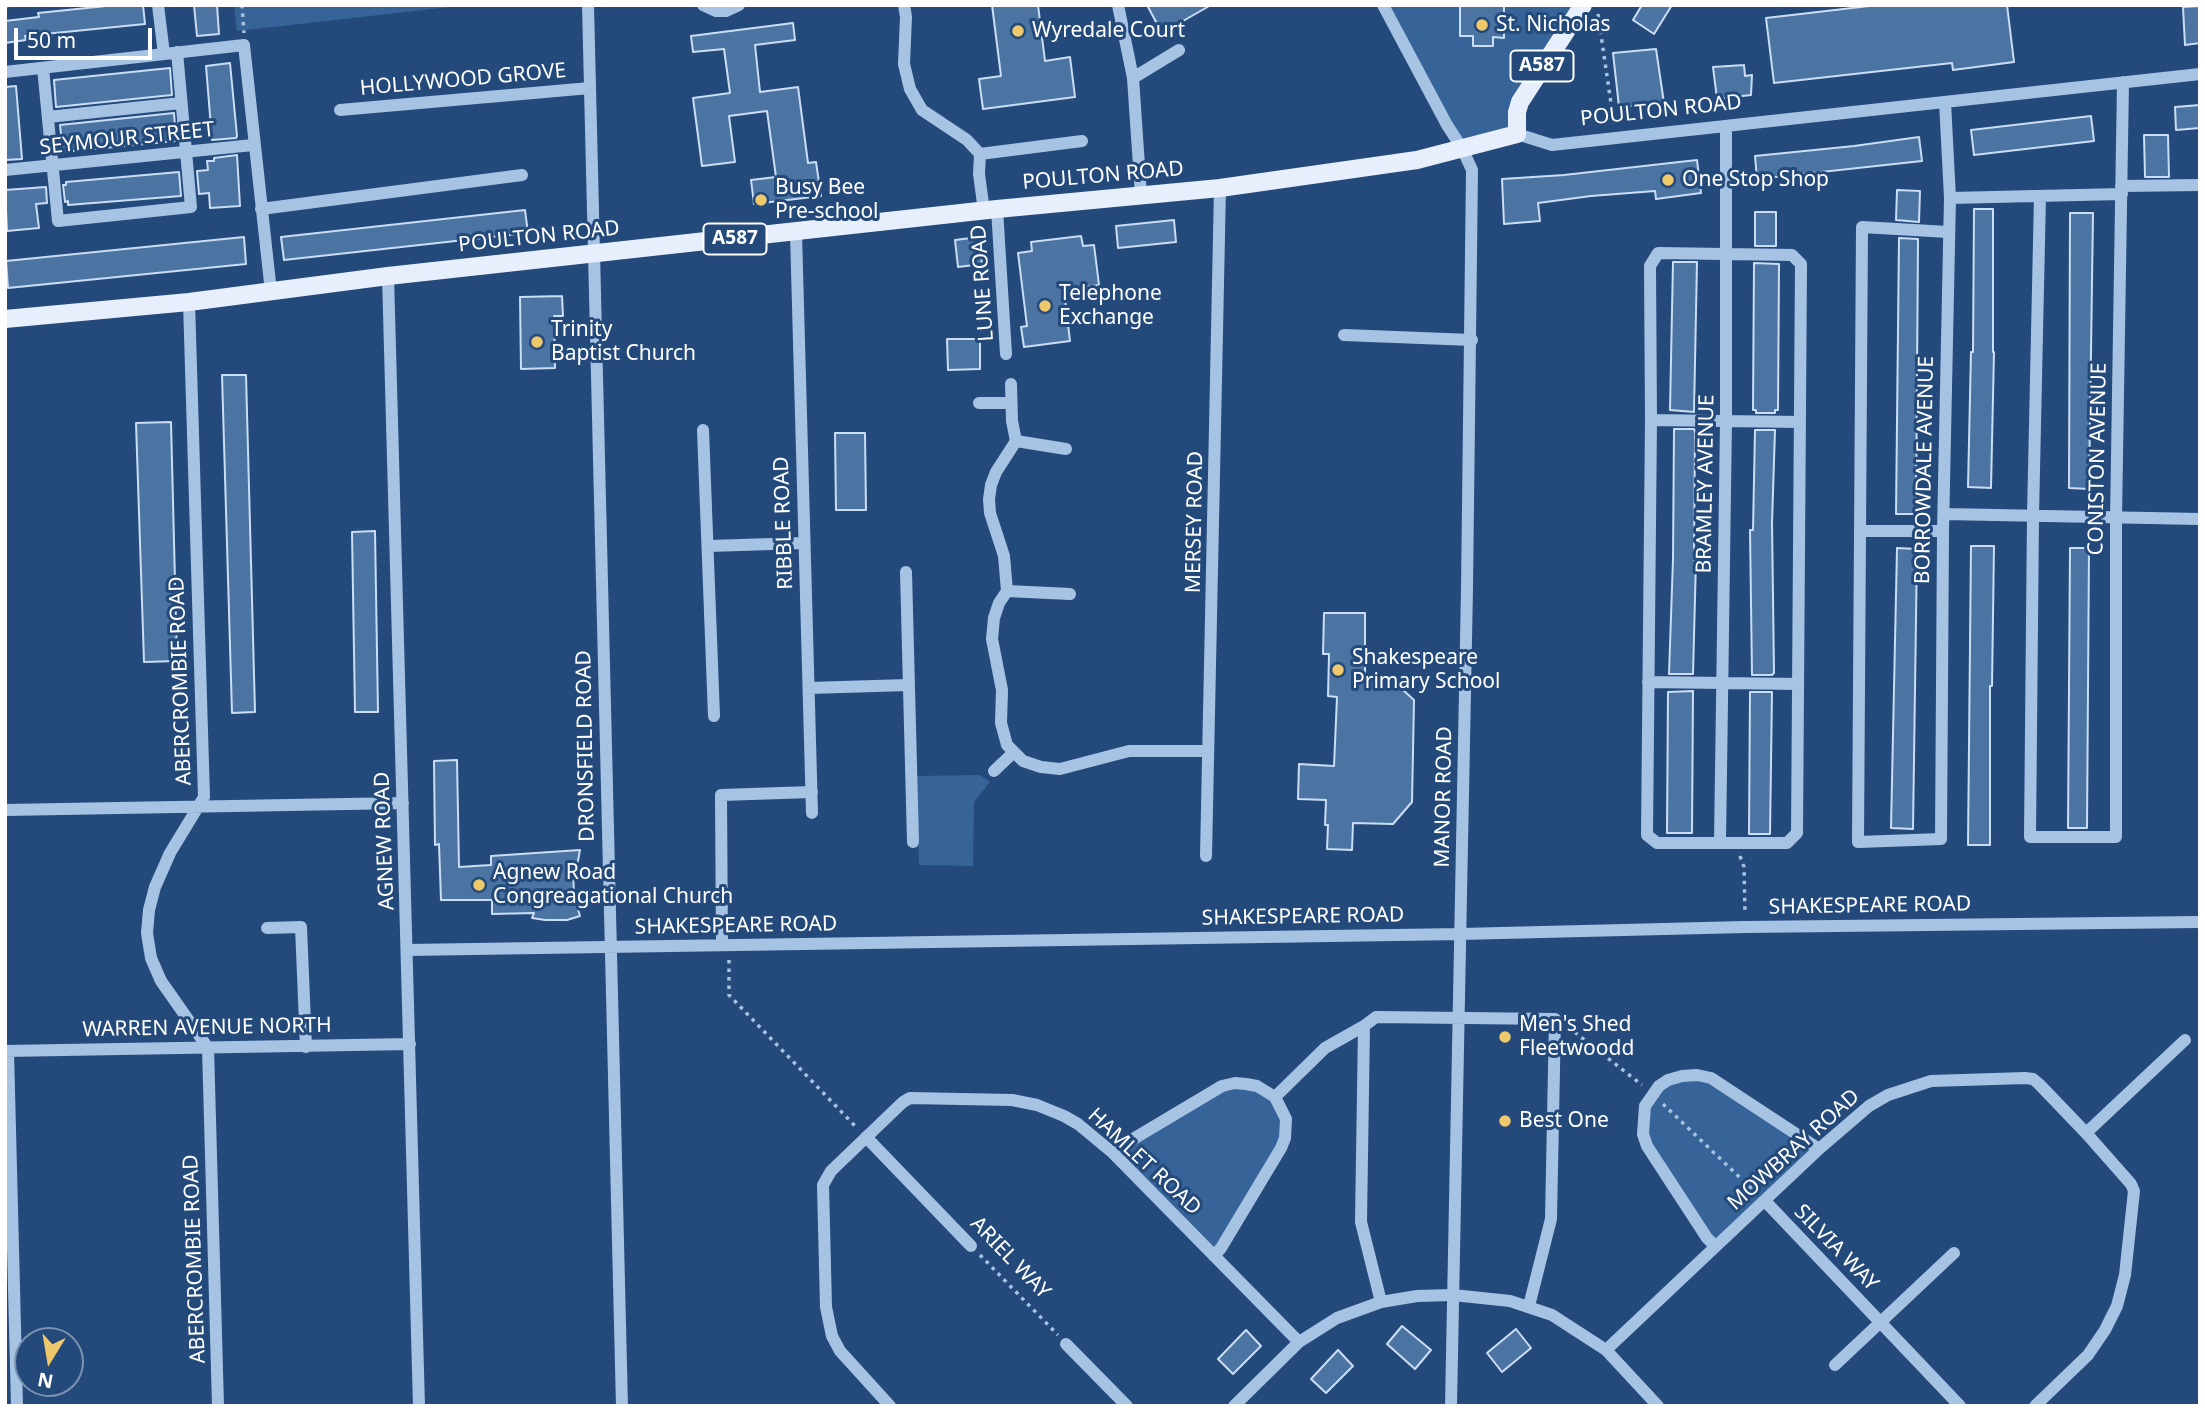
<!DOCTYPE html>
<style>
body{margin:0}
#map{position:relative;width:2205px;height:1411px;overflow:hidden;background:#244a7b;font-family:"Noto Sans",sans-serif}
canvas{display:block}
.frame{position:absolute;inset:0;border:7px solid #fff;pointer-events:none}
.north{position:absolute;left:14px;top:1327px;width:70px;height:70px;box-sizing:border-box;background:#244a7b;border:2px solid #7c92b0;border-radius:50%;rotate:191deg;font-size:19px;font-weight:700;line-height:28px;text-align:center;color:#fff}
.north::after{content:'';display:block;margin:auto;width:24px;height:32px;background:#efc86b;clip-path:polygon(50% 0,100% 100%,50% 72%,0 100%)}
.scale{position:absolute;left:14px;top:28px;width:138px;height:32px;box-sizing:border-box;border:4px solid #fff;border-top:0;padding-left:9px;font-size:21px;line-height:24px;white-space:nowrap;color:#fff;-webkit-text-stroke:5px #244a7b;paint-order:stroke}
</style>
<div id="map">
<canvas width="2205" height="1411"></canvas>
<div class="frame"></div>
<div class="north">N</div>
<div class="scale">50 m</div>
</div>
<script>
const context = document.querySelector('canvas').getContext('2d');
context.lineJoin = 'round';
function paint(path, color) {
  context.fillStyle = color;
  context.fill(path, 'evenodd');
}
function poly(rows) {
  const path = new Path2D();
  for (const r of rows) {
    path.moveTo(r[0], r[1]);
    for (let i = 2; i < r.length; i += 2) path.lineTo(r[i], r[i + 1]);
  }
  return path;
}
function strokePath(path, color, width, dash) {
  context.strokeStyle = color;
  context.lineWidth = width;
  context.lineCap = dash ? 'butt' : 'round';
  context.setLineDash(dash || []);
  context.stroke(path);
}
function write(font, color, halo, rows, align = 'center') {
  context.font = font + ' "Noto Sans",sans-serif';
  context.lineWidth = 6;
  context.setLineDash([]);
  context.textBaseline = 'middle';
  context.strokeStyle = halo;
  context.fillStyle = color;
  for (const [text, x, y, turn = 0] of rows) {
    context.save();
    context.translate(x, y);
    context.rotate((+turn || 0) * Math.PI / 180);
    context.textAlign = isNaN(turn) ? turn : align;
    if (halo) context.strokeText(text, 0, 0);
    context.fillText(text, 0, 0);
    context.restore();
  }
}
paint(poly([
 [234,5,468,5,237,31],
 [1383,5,1583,5,1541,68,1517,134,1462,148],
 [980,775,990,782,974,802,973,866,919,865,916,776],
 [1697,1075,1819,1149,1715,1246,1647,1146,1652,1094,1659,1086],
 [1235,1083,1275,1097,1285,1138,1214,1256,1113,1153]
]), '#376498');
const building = poly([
 [116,5,143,5,145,24,25,36,26,40,5,43,5,21,39,17,38,13,116,5],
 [194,5,217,5,219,34,197,36,194,5],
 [992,5,1038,5,1045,61,1070,57,1075,97,983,109,979,79,1001,76,992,5],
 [1147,5,1211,5,1162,33,1147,5],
 [1460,5,1504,5,1504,38,1493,37,1493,46,1473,46,1473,36,1460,36,1460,5],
 [1642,5,1672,5,1654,34,1633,20,1642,5],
 [1878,5,2007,5,2014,62,1953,70,1952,63,1774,83,1766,18,1878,5],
 [2200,6,2200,43,2185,45,2183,7,2200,6],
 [793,23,795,40,755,45,760,92,798,87,808,163,816,162,821,196,754,204,751,180,776,177,767,111,729,116,735,162,702,166,693,98,730,93,724,49,693,52,691,36,793,23],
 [1656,49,1664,103,1619,107,1613,53,1656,49],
 [230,63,237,136,236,138,212,140,206,66,230,63],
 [1744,65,1745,76,1752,75,1751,95,1717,99,1713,67,1744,65],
 [170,68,172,95,56,107,54,80,170,68],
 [16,86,22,159,5,160,5,87,16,86],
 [2200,105,2200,128,2176,130,2175,107,2200,105],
 [174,113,176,141,63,152,60,125,174,113],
 [2091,116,2094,141,1974,155,1971,130,2091,116],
 [2144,135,2168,135,2169,177,2145,177,2144,135],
 [1919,137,1922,161,1757,179,1755,156,1854,146,1919,137],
 [237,155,240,206,210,208,209,193,199,194,197,171,208,170,207,161,214,161,214,158,237,155],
 [1697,160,1701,193,1656,199,1655,191,1591,196,1538,203,1540,221,1504,224,1502,179,1564,175,1697,160],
 [179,172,181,196,68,205,68,201,65,202,63,185,66,185,66,182,179,172],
 [46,187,47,203,36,204,39,228,7,231,5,190,46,187],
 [1897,190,1920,191,1919,222,1896,220,1897,190],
 [1974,209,1993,209,1993,352,1994,352,1991,488,1968,487,1971,352,1973,352,1974,209],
 [525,210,528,233,284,260,281,237,525,210],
 [1755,212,1776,212,1776,246,1755,246,1755,212],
 [2070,213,2093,213,2089,489,2069,488,2070,213],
 [1174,220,1176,242,1118,248,1116,226,1174,220],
 [1081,236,1083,246,1094,245,1099,285,1064,290,1070,341,1024,347,1021,327,1027,326,1018,253,1032,251,1031,242,1081,236],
 [244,237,246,264,8,288,6,261,244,237],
 [979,237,982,264,958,267,955,240,979,237],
 [1899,238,1918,239,1916,514,1896,514,1899,238],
 [1673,262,1697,262,1694,412,1670,410,1673,262],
 [1754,263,1779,264,1778,410,1775,410,1775,413,1756,413,1756,410,1753,410,1754,263],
 [562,296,563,316,554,316,555,368,521,369,520,297,562,296],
 [947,339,980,339,980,369,948,370,947,339],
 [222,375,246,375,255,712,232,713,222,375],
 [171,422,177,661,144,662,136,423,171,422],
 [1674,429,1694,429,1695,432,1694,560,1696,560,1693,674,1669,674,1673,559,1674,429],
 [1755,430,1775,430,1772,523,1774,673,1772,675,1752,675,1750,530,1753,530,1755,430],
 [835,433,865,433,866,510,836,510,835,433],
 [375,531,378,712,355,712,352,532,375,531],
 [1971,546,1994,546,1992,686,1990,686,1990,845,1968,845,1971,546],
 [1897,548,1917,549,1913,829,1891,828,1897,548],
 [2070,548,2089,548,2087,828,2068,828,2070,548],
 [1324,613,1365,613,1365,678,1391,679,1414,700,1412,802,1393,824,1353,823,1352,850,1327,849,1328,825,1325,825,1326,800,1298,799,1299,764,1334,766,1337,697,1328,696,1329,654,1323,654,1324,613],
 [1693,691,1692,833,1667,833,1668,692,1693,691],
 [1750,692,1772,692,1770,834,1749,834,1750,692],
 [457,760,459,867,491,865,491,856,580,850,577,866,573,866,574,896,580,916,567,920,545,920,532,918,534,913,492,914,492,900,441,900,439,844,435,845,434,761,457,760],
 [1402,1326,1431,1350,1415,1369,1387,1344,1402,1326],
 [1516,1329,1531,1348,1502,1372,1487,1353,1516,1329],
 [1246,1330,1261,1346,1233,1374,1218,1359,1246,1330],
 [1338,1350,1353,1366,1326,1393,1311,1379,1338,1350]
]);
paint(building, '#4c74a3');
strokePath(building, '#caddf4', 2);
strokePath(poly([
 [242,5,244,33],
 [5,6,12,5],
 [1598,14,1614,124],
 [1740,856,1744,867,1745,914],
 [729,960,729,995,857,1128],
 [1568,1027,1642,1085],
 [1663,1104,1754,1191],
 [980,1255,1058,1335]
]), '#a7c3e4', 3.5, [3.5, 5]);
strokePath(poly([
 [158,5,164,54],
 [588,5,622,1406],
 [703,5,716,11,726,11,739,5],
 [904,5,906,17,904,64,910,89,922,110,967,140,980,154,979,174,984,211],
 [1118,5,1133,78],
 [1383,5,1447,125,1462,148,1472,170,1467,589,1451,1406],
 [43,68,58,221,191,207,177,52],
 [5,72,244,45,271,292],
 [1945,102,1950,198,1943,531,1941,839,1858,842,1862,227,1948,232],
 [340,110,590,88],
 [48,117,181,103],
 [1517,134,1552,145,2200,74],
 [980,154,1082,141],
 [5,170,253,145],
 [2121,186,2200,185],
 [1141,195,1133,78,1179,50],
 [2040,196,2033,516,2030,837,2116,837,2116,519,2123,82],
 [1950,198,2122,194],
 [261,209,522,175],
 [997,209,1006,354],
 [796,233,812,813],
 [1658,253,1792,255,1801,264,1797,833,1787,843,1657,843,1647,835,1651,420,1650,266,1658,253],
 [388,276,419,1406],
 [189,302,204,797,170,853,155,887,149,910,147,933,151,958,161,981,208,1048,218,1406],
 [1344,335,1472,340],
 [1011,384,1012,421,1016,441,996,472,991,485,989,499,990,513,1004,556,1007,591,999,603,994,618,992,639,1002,690,1001,723,1007,745,1023,761,1041,767,1060,769,1129,751,1208,751],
 [979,403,1011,403],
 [1651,420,1800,422],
 [703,430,714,716],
 [1016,441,1066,449],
 [1944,514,2200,519],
 [1860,531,1943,531],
 [709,546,803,543],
 [906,572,913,842],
 [1007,591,1070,594],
 [1648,682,1798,684],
 [809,688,908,685],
 [994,771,1013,753],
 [5,810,403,803],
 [1720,842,1726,421,1726,126],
 [1206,856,1220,188],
 [267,928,301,927,306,1047],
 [722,945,721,795,812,792],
 [407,950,1461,934,1745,927,2200,922],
 [5,1051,410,1044],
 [8,1051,17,1406],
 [1275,1097,1325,1048,1364,1026],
 [2086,1133,2185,1040],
 [866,1137,971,1246],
 [1113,1153,1118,1148,1222,1086,1235,1083,1246,1084,1257,1086,1275,1097,1286,1119,1285,1138,1281,1148,1221,1248,1214,1256],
 [1765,1201,1960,1406],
 [1715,1246,1707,1238,1647,1146,1643,1134,1645,1106,1659,1086,1668,1080,1682,1076,1697,1075,1711,1078,1819,1149],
 [1381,1302,1361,1222,1364,1026,1376,1017,1555,1019,1551,1219,1529,1306],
 [1066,1344,1127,1406],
 [1606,1350,1819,1149,1869,1106,1888,1095,1931,1081,2025,1078,2033,1079,2039,1084,2086,1133,2131,1184,2134,1191,2125,1275,2117,1306,2105,1330,2088,1355,2035,1406],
 [1835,1365,1954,1253],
 [890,1406,840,1351,832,1336,826,1307,823,1185,831,1171,903,1102,910,1098,1012,1100,1037,1105,1064,1116,1078,1124,1113,1153,1299,1342],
 [1234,1406,1299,1342,1337,1318,1381,1302,1417,1296,1453,1295,1510,1301,1552,1315,1606,1350,1658,1406]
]), '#a7c3e4', 12);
strokePath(poly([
 [5,319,189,302,388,276,997,209,1220,188,1417,160,1517,134,1517,112,1520,102,1583,5]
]), '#e7effc', 18);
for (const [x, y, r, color] of [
 [1482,25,7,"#efc86b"],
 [1018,31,7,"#efc86b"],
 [1668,180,7,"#efc86b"],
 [761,200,7,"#efc86b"],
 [1045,306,7,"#efc86b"],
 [537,342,7,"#efc86b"],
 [1338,670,7,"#efc86b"],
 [479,885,7,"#efc86b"],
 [1505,1037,7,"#efc86b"],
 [1505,1121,7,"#efc86b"]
]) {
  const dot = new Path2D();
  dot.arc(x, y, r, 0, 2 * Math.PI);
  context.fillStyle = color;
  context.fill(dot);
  strokePath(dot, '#244a7b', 2.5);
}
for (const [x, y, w] of [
 [1542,66,63],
 [735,239,63]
]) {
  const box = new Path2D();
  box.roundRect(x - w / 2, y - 15.5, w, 31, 5);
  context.fillStyle = '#244a7b';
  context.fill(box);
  strokePath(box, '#fff', 2);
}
write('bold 19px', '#fff', null, [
 ["A587",1542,66],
 ["A587",735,239]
]);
write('21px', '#fff', '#244a7b', [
 ["St. Nicholas",1496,25],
 ["Wyredale Court",1032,31],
 ["One Stop Shop",1682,180],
 ["Busy Bee",775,188],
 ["Pre-school",775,212],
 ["Telephone",1059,294],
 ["Exchange",1059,318],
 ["Trinity",551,330],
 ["Baptist Church",551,354],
 ["Shakespeare",1352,658],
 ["Primary School",1352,682],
 ["Agnew Road",493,873],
 ["Congreagational Church",493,897],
 ["Men's Shed",1519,1025],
 ["Fleetwoodd",1519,1049],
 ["Best One",1519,1121]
], 'left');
write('21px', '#fff', '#244a7b', [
 ["HOLLYWOOD GROVE",463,80,-5],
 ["POULTON ROAD",1661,111,-6],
 ["SEYMOUR STREET",127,139,-6],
 ["POULTON ROAD",1103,176,-5],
 ["POULTON ROAD",539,237,-6],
 ["LUNE ROAD",983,283,-94],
 ["CONISTON AVENUE",2098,459,-89],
 ["BORROWDALE AVENUE",1925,470,-89],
 ["BRAMLEY AVENUE",1706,484,-89],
 ["MERSEY ROAD",1195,522,-89],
 ["RIBBLE ROAD",784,523,-92],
 ["ABERCROMBIE ROAD",181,681,-92],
 ["DRONSFIELD ROAD",586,746,-91],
 ["MANOR ROAD",1444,797,-89],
 ["AGNEW ROAD",385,841,-92],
 ["SHAKESPEARE ROAD",1870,906,-1],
 ["SHAKESPEARE ROAD",1303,917,-1],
 ["SHAKESPEARE ROAD",736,926,-1],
 ["WARREN AVENUE NORTH",207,1028,-1],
 ["MOWBRAY ROAD",1794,1150,-42],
 ["HAMLET ROAD",1144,1162,43],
 ["SILVIA WAY",1836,1248,46],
 ["ARIEL WAY",1010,1258,46],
 ["ABERCROMBIE ROAD",195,1259,-92]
]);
</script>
